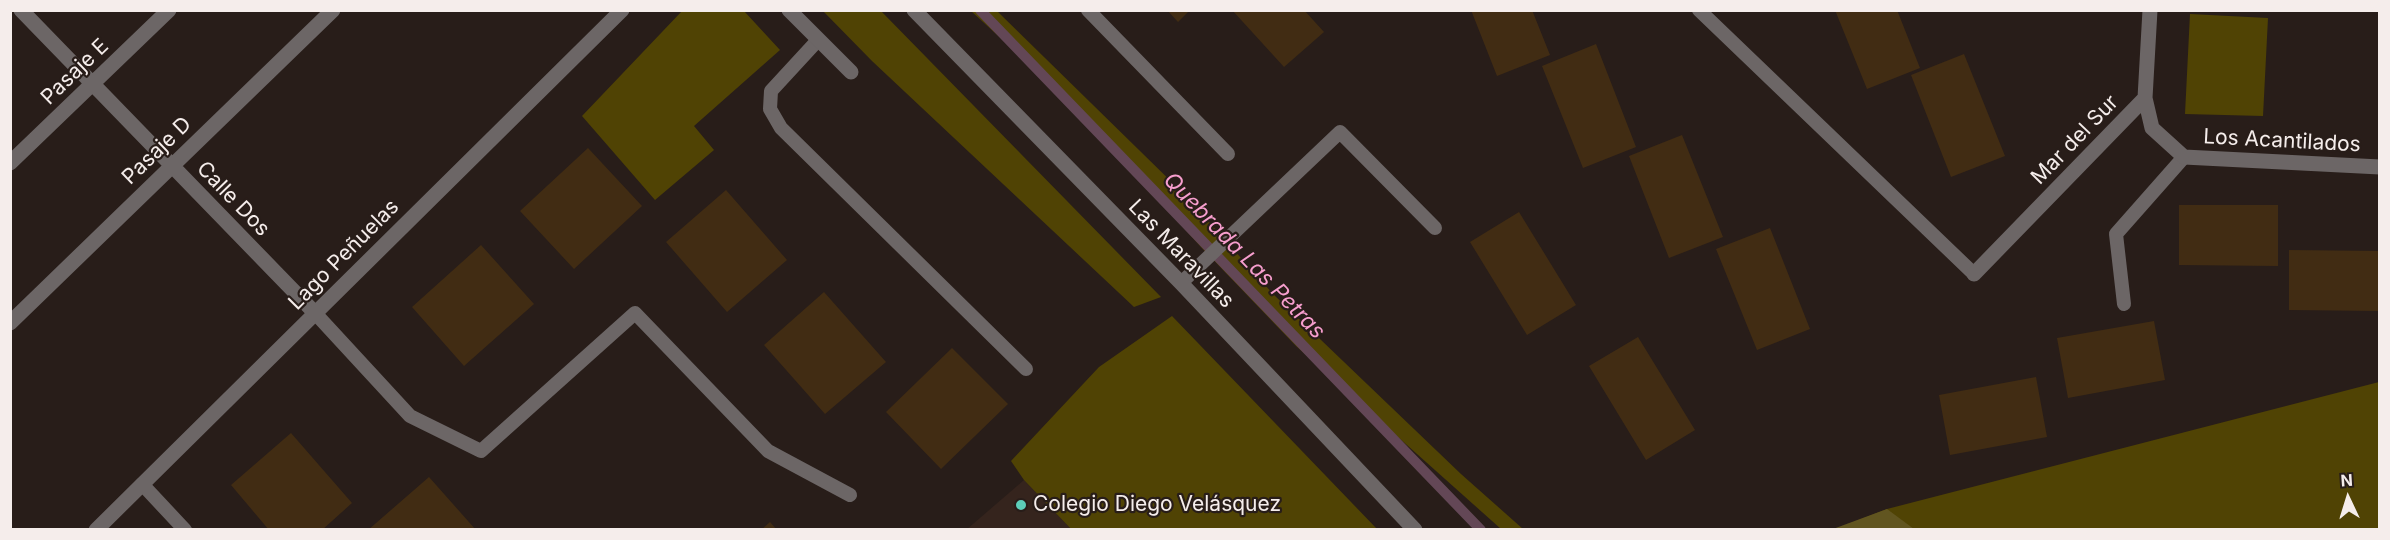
<!DOCTYPE html>
<meta charset="utf-8">
<style>
body{margin:0}
#map{position:relative;width:2390px;height:540px;overflow:hidden;background:#281d19;font-family:Inter,sans-serif}
canvas{display:block}
.frame{position:absolute;inset:0;border:12px solid #f5edeb;pointer-events:none}
.north{position:absolute;left:2318px;top:468px;width:60px;height:60px;-webkit-text-stroke:4px #281d19;paint-order:stroke;rotate:356deg;font-size:16px;font-weight:700;line-height:24px;text-align:center;color:#f5edeb}
.north::after{content:'';display:block;margin:auto;width:21px;height:27px;background:#f5edeb;clip-path:polygon(50% 0,100% 100%,50% 72%,0 100%)}
</style>
<div id="map">
<canvas width="2390" height="540"></canvas>
<div class="frame"></div>
<div class="north">N</div>
</div>
<script>
const context = document.querySelector('canvas').getContext('2d');
context.lineJoin = 'round';
function paint(path, color) {
  context.fillStyle = color;
  context.fill(path, 'evenodd');
}
function poly(rows) {
  const path = new Path2D();
  for (const r of rows) {
    path.moveTo(r[0], r[1]);
    for (let i = 2; i < r.length; i += 2) path.lineTo(r[i], r[i + 1]);
  }
  return path;
}
function strokePath(path, color, width, dash) {
  context.strokeStyle = color;
  context.lineWidth = width;
  context.lineCap = dash ? 'butt' : 'round';
  context.setLineDash(dash || []);
  context.stroke(path);
}
function write(font, color, halo, rows, align = 'center') {
  context.font = font + ' Inter,sans-serif';
  context.lineWidth = 4.5;
  context.setLineDash([]);
  context.textBaseline = 'middle';
  context.strokeStyle = halo;
  context.fillStyle = color;
  for (const [text, x, y, turn = 0] of rows) {
    context.save();
    context.translate(x, y);
    context.rotate((+turn || 0) * Math.PI / 180);
    context.textAlign = isNaN(turn) ? turn : align;
    if (halo) context.strokeText(text, 0, 0);
    context.fillText(text, 0, 0);
    context.restore();
  }
}
paint(poly([
 [1024,480,1071,529,966,530]
]), '#35241d');
paint(poly([
 [682,11,744,11,780,50,694,126,714,150,655,200,582,116],
 [823,11,881,11,1161,297,1134,307,872,61],
 [971,11,997,11,1186,196,1273,294,1461,474,1523,529,1501,529,1296,346,1201,247,1064,96],
 [2190,14,2268,18,2263,116,2185,114],
 [1172,316,1377,529,1071,529,1024,480,1011,461,1099,367],
 [2379,382,2379,529,1833,530,1887,509]
]), '#504304');
paint(poly([
 [1887,509,1914,529,1833,529]
]), '#615520');
strokePath(poly([
 [980,10,1481,530]
]), '#634756', 10);
paint(poly([
 [1167,10,1190,10,1178,22],
 [1232,10,1304,10,1324,32,1284,67],
 [1471,10,1532,10,1550,55,1497,76],
 [1835,10,1897,10,1920,68,1867,89],
 [1596,44,1636,147,1583,168,1542,66],
 [1964,54,2005,156,1951,177,1911,75],
 [1682,135,1723,237,1669,258,1629,156],
 [588,148,642,206,574,269,520,211],
 [726,190,787,260,727,312,666,242],
 [2179,205,2278,205,2278,266,2179,265],
 [1519,212,1576,305,1527,335,1470,242],
 [1770,228,1810,329,1757,350,1716,249],
 [481,245,534,304,464,366,412,307],
 [2289,250,2380,251,2380,311,2289,310],
 [824,292,886,362,825,414,764,345],
 [2154,321,2165,380,2068,398,2057,338],
 [1638,337,1695,430,1646,460,1589,366],
 [952,348,1008,404,941,469,886,412],
 [2036,377,2047,437,1950,455,1939,395],
 [291,433,352,503,322,530,269,530,231,485],
 [429,477,476,530,368,530],
 [770,522,777,530,761,530]
]), '#412c13');
strokePath(poly([
 [1088,10,1228,154],
 [1699,10,1974,274],
 [818,40,771,91,770,109,781,128,1026,369],
 [1181,283,1340,132,1435,228],
 [2124,304,2116,234,2184,157],
 [315,313,410,416,481,451,635,313,768,451,850,495],
 [142,484,185,530]
]), '#6c6666', 14);
strokePath(poly([
 [21,10,315,313],
 [789,10,851,72],
 [914,10,1181,283,1415,530],
 [2150,10,2145,98,2152,128,2184,157,2380,167],
 [10,163,169,10],
 [1974,274,2145,98],
 [10,323,333,10]
]), '#6c6666', 15);
strokePath(poly([
 [96,530,622,10]
]), '#6c6666', 15);
for (const [x, y, r, color] of [
 [1021,505,6,"#5dceb9"]
]) {
  const dot = new Path2D();
  dot.arc(x, y, r, 0, 2 * Math.PI);
  context.fillStyle = color;
  context.fill(dot);
  strokePath(dot, '#281d19', 2);
}
write('21px', '#f5edeb', '#281d19', [
 ["Pasaje E",75,72,-44],
 ["Mar del Sur",2075,140,-46],
 ["Los Acantilados",2282,141,3],
 ["Pasaje D",157,151,-44],
 ["Calle Dos",233,199,46],
 ["Las Maravillas",1181,254,46],
 ["Lago Peñuelas",344,255,-45]
]);
write('21px', '#f5edeb', '#281d19', [
 ["Colegio Diego Velásquez",1033,505]
], 'left');
write('italic 22px', '#f79ece', '#281d19', [
 ["Quebrada Las Petras",1244,256,46]
]);
</script>
